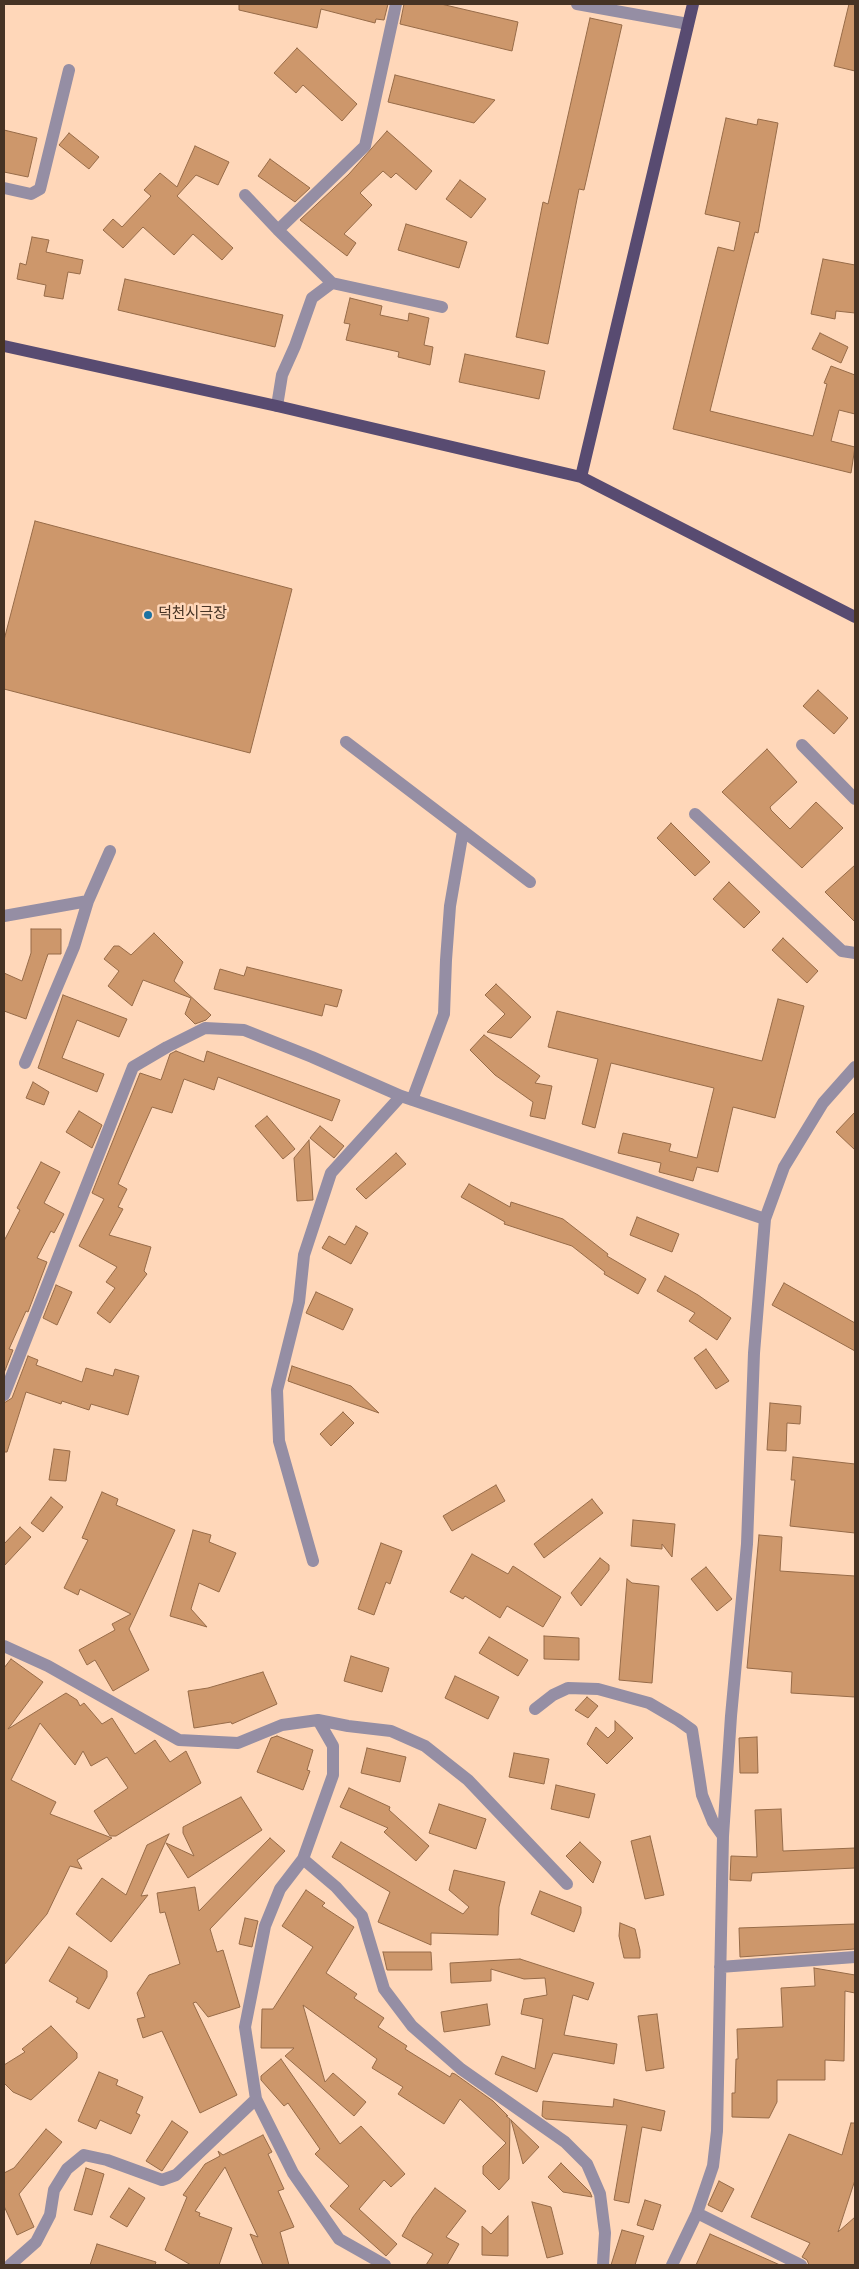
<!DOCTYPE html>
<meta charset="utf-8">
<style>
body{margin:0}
#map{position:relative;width:859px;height:2269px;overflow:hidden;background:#ffd7b9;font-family:Spectral,serif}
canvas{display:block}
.frame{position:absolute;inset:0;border:5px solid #463324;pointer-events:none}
</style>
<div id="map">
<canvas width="859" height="2269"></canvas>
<div class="frame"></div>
</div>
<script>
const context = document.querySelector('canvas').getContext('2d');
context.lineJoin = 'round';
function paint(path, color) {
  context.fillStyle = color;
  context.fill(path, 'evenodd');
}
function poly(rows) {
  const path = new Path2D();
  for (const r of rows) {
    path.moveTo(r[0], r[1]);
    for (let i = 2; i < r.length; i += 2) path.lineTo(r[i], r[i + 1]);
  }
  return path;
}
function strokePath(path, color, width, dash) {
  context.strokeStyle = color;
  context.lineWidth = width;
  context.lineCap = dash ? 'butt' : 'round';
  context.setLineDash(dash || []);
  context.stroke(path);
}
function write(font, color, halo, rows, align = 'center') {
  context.font = font + ' Spectral,"Noto Sans KR",serif';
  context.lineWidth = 5;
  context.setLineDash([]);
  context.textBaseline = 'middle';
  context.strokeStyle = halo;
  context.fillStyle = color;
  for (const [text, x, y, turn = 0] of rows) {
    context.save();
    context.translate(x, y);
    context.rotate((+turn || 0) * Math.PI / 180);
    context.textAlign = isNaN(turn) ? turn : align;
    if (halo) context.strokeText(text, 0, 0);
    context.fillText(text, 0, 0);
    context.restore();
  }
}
const building = poly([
 [239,4,388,4,384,20,376,19,375,23,321,9,317,28,239,10,239,4],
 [404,4,441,4,518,22,512,51,400,24,404,4],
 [849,4,855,4,855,71,834,66,849,4],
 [590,18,622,25,584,190,579,189,548,344,516,337,543,202,548,204,590,18],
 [297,48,357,104,342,121,303,85,296,93,274,73,297,48],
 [395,75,495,100,474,123,388,102,395,75],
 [726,118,757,125,758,119,778,123,758,233,755,232,710,411,813,436,827,384,824,383,831,366,855,375,855,414,839,410,831,441,855,447,851,473,673,429,718,247,734,251,740,222,705,214,726,118],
 [4,130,37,138,28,177,4,172,4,130],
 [387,131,432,171,416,190,396,173,391,178,383,171,360,193,372,205,344,234,356,243,347,256,300,220,349,174,387,131],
 [69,133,99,157,89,169,59,145,69,133],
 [195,146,229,162,218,185,196,175,177,196,233,248,222,260,193,234,174,255,143,227,123,248,103,230,113,219,122,227,151,196,144,190,160,173,177,187,195,146],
 [270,159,310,188,295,202,258,176,270,159],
 [460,180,486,199,471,218,446,199,460,180],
 [406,224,467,242,459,268,398,250,406,224],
 [32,237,49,240,46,252,83,260,80,274,68,272,63,299,44,296,46,285,17,279,20,263,26,265,32,237],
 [823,259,855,265,855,313,836,311,835,319,811,314,823,259],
 [125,279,283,315,275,347,118,310,125,279],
 [350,298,382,306,380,315,408,321,409,313,429,318,424,345,433,347,430,365,398,357,399,352,346,340,350,324,344,323,350,298],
 [820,333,848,347,841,363,812,349,820,333],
 [465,354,545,371,539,399,459,382,465,354],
 [35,521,292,589,250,753,4,689,4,640,35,521],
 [818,690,848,718,834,734,803,706,818,690],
 [767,749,797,782,770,807,771,810,790,829,816,802,843,828,802,868,722,792,767,749],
 [671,823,710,862,695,876,657,838,671,823],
 [855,865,855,922,825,892,855,865],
 [729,882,760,912,744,928,713,899,729,882],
 [31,929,61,929,61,954,48,954,26,1019,4,1011,4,973,22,981,31,953,31,929],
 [154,933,183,962,174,981,211,1015,206,1020,195,1024,185,1014,191,998,143,980,132,1006,108,986,119,971,104,959,114,946,119,946,131,955,154,933],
 [783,938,818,971,807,983,772,950,783,938],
 [247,967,342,990,337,1007,325,1004,322,1016,214,989,220,969,244,976,247,967],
 [496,984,531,1017,511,1038,487,1032,505,1014,485,995,496,984],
 [63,995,127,1019,119,1037,77,1020,62,1058,104,1074,97,1092,38,1068,63,995],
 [778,999,804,1006,775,1118,733,1107,718,1172,697,1167,693,1181,659,1172,661,1163,618,1153,623,1133,671,1144,669,1151,697,1158,714,1088,611,1063,595,1128,582,1124,598,1059,548,1047,557,1011,762,1061,778,999],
 [484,1035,540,1076,535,1083,552,1086,545,1119,530,1116,533,1102,495,1075,470,1050,484,1035],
 [176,1051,204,1062,207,1051,340,1100,332,1121,218,1077,214,1090,184,1079,172,1113,152,1107,118,1184,127,1189,118,1207,123,1209,109,1235,151,1247,144,1271,147,1274,110,1323,97,1313,115,1288,106,1282,117,1267,79,1246,104,1199,92,1193,140,1073,161,1080,170,1054,176,1051],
 [33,1082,49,1092,44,1105,26,1098,33,1082],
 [79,1111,102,1125,92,1148,66,1132,79,1111],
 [855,1112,855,1150,836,1132,855,1112],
 [267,1116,295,1149,283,1159,255,1126,267,1116],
 [320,1126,344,1146,334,1158,310,1138,320,1126],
 [309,1140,313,1200,297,1201,294,1158,309,1140],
 [396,1153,406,1164,366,1199,356,1189,396,1153],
 [41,1162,60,1172,44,1203,64,1214,54,1233,51,1231,37,1258,47,1262,28,1312,26,1311,9,1349,13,1350,4,1373,4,1241,20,1210,17,1208,41,1162],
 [469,1184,510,1207,511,1202,563,1219,608,1254,607,1256,646,1279,638,1294,604,1274,605,1272,572,1246,504,1224,505,1222,461,1197,469,1184],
 [637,1217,679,1234,672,1252,630,1235,637,1217],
 [356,1226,368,1233,351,1264,322,1248,329,1236,345,1245,356,1226],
 [665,1276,698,1295,731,1318,717,1340,689,1321,695,1313,657,1291,665,1276],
 [784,1283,855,1323,855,1351,772,1305,784,1283],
 [56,1285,72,1292,57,1325,43,1318,56,1285],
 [316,1292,353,1309,343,1330,306,1313,316,1292],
 [706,1349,729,1381,716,1389,694,1358,706,1349],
 [28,1356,38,1360,36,1365,82,1382,86,1368,113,1376,115,1369,139,1376,128,1415,91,1404,89,1410,62,1401,61,1404,26,1392,7,1452,4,1452,4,1403,12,1398,28,1356],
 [292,1366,351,1386,379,1413,288,1381,292,1366],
 [770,1403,801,1406,800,1424,787,1423,786,1451,767,1450,770,1403],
 [343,1412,354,1423,331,1446,320,1434,343,1412],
 [54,1449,70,1451,66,1481,49,1480,54,1449],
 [793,1457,855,1464,855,1533,790,1526,795,1480,791,1480,793,1457],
 [496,1485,505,1501,452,1531,443,1516,496,1485],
 [102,1492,118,1499,116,1505,175,1530,129,1629,149,1670,113,1691,95,1660,87,1665,79,1650,115,1630,112,1624,131,1614,80,1589,78,1595,64,1588,88,1540,82,1538,102,1492],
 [51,1497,63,1507,43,1532,31,1523,51,1497],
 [592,1499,603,1513,544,1558,534,1544,592,1499],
 [633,1520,675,1524,672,1557,662,1544,662,1549,631,1546,633,1520],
 [20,1527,31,1537,4,1566,4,1544,20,1527],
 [193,1530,211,1535,209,1542,236,1553,219,1592,199,1583,191,1609,207,1627,170,1616,193,1530],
 [759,1535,782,1537,780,1571,855,1576,855,1697,791,1693,792,1672,747,1668,759,1535],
 [381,1543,402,1551,390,1584,386,1582,374,1615,358,1609,381,1543],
 [472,1554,508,1574,513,1566,561,1597,543,1627,507,1606,500,1618,465,1596,463,1599,450,1592,472,1554],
 [600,1558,609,1565,609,1570,581,1606,571,1593,600,1558],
 [706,1567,732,1599,717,1611,691,1579,706,1567],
 [627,1579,632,1583,659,1586,652,1683,619,1680,627,1579],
 [544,1636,579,1638,579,1660,544,1659,544,1636],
 [489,1637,528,1660,518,1676,479,1653,489,1637],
 [351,1656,389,1668,382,1692,344,1681,351,1656],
 [11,1659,43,1682,8,1729,66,1693,77,1700,80,1706,84,1703,102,1724,112,1718,135,1754,155,1740,170,1762,186,1751,201,1783,116,1836,110,1836,94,1811,128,1788,107,1757,91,1766,83,1751,75,1765,40,1723,11,1780,56,1802,50,1814,112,1838,77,1860,82,1869,70,1866,47,1914,4,1965,4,1668,11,1659],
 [263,1672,277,1704,232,1724,231,1722,194,1728,188,1691,208,1688,263,1672],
 [455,1676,499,1697,488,1719,445,1698,455,1676],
 [587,1697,598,1706,588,1718,575,1710,587,1697],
 [615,1721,633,1738,607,1764,587,1744,596,1727,608,1738,615,1731,615,1721],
 [277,1736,313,1750,307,1770,310,1771,303,1790,257,1772,271,1738,277,1736],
 [757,1737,758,1773,740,1773,739,1738,757,1737],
 [367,1748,406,1757,400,1782,361,1773,367,1748],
 [514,1753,549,1759,544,1784,509,1777,514,1753],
 [556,1785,595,1794,589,1818,551,1809,556,1785],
 [349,1788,390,1807,389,1810,429,1846,416,1861,384,1832,388,1828,340,1807,349,1788],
 [241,1797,262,1830,188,1878,166,1843,194,1856,183,1833,183,1827,241,1797],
 [439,1804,486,1819,476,1849,429,1833,439,1804],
 [781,1809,783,1851,855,1848,855,1868,752,1873,751,1881,730,1880,731,1856,757,1857,755,1810,781,1809],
 [169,1834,141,1896,148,1895,111,1942,76,1914,102,1878,126,1895,147,1845,169,1834],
 [650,1836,664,1895,645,1899,631,1841,650,1836],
 [270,1838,285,1851,210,1929,217,1952,223,1950,240,2007,208,2017,196,2002,193,2003,237,2095,200,2113,162,2031,143,2038,137,2019,145,2017,137,1993,149,1975,180,1964,165,1912,160,1913,157,1893,195,1887,199,1911,270,1838],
 [341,1842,463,1914,469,1907,449,1890,454,1870,505,1882,499,1907,498,1935,431,1933,431,1945,378,1922,390,1892,332,1857,341,1842],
 [580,1842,601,1862,593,1883,566,1856,580,1842],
 [306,1890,325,1903,322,1906,354,1927,326,1973,357,1994,354,1998,384,2018,378,2027,407,2046,405,2049,450,2077,452,2073,455,2074,493,2101,508,2116,506,2116,510,2119,509,2179,499,2190,483,2174,483,2166,506,2143,460,2099,444,2124,398,2094,403,2087,372,2068,377,2059,303,2005,325,2082,333,2073,366,2102,354,2116,285,2056,294,2048,261,2048,262,2009,273,2009,313,1947,282,1926,306,1890],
 [540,1891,581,1907,581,1913,574,1932,531,1914,540,1891],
 [245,1918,258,1921,252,1947,239,1944,245,1918],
 [620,1923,635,1929,640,1950,640,1958,624,1958,619,1936,620,1923],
 [855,1924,855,1949,740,1957,739,1928,855,1924],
 [69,1947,107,1971,107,1977,89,2009,76,2002,78,1998,49,1981,69,1947],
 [383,1952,431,1952,432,1970,387,1970,383,1952],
 [520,1959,594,1983,588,2000,573,1995,564,2035,617,2044,614,2064,553,2053,537,2092,495,2074,502,2056,535,2069,543,2019,521,2014,524,1999,547,1995,545,1978,524,1979,491,1969,491,1981,451,1983,450,1963,520,1959],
 [814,1968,855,1975,855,1993,845,1991,844,2061,825,2060,825,2080,777,2080,777,2102,769,2118,732,2117,732,2093,735,2093,736,2059,738,2059,737,2029,783,2027,781,1988,815,1986,814,1968],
 [487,2004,490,2025,444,2032,441,2012,487,2004],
 [657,2014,664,2068,646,2071,638,2016,657,2014],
 [51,2026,77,2053,77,2058,31,2100,13,2092,4,2083,4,2065,25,2052,22,2049,51,2026],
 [281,2059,340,2144,361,2126,405,2174,391,2187,384,2180,359,2209,397,2244,386,2256,330,2206,349,2186,315,2154,320,2149,288,2103,284,2106,261,2080,261,2076,281,2059],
 [99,2072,118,2080,116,2085,143,2097,136,2113,140,2115,131,2134,100,2120,96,2129,78,2121,99,2072],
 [614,2099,665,2111,661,2131,642,2127,629,2203,614,2200,627,2125,546,2119,542,2116,543,2101,613,2107,614,2099],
 [511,2120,539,2147,523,2164,511,2120],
 [172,2121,188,2132,162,2171,146,2161,172,2121],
 [851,2123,855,2123,855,2180,838,2232,855,2217,855,2265,809,2265,807,2260,802,2257,810,2243,751,2217,789,2134,842,2155,851,2123],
 [46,2129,62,2142,19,2194,34,2227,17,2235,4,2206,4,2173,14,2168,46,2129],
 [263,2135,272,2152,268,2154,284,2189,278,2191,294,2227,280,2232,289,2265,263,2265,250,2234,258,2237,225,2167,195,2211,200,2213,199,2216,232,2228,219,2265,191,2265,165,2250,187,2197,183,2195,205,2164,220,2156,218,2151,223,2155,263,2135],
 [561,2163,590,2192,592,2197,563,2192,548,2177,561,2163],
 [86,2168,104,2174,92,2215,74,2210,86,2168],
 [719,2181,734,2189,722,2212,708,2205,719,2181],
 [129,2188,145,2198,127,2227,110,2217,129,2188],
 [435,2188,466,2211,446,2237,459,2244,447,2265,426,2265,433,2254,402,2236,413,2217,435,2188],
 [645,2200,661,2205,653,2230,637,2225,645,2200],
 [532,2202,551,2207,563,2254,547,2258,532,2202],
 [508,2216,508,2256,482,2255,482,2226,491,2234,508,2216],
 [622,2230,644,2236,635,2265,611,2265,622,2230],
 [710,2234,780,2265,696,2265,710,2234],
 [97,2244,156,2262,155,2265,90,2265,97,2244]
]);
paint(building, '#cd976b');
strokePath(building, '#976b48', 1);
strokePath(poly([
 [577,4,688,24],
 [4,188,31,194,40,189,69,70],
 [245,195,278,230,332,283],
 [278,230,365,146,396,4],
 [277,406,282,375,295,346,312,298,332,283,442,307],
 [346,742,530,882],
 [802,745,855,799],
 [695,814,842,951,855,953],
 [4,916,88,901],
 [25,1063,74,947,88,901,110,851],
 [412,1100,444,1014,446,960,450,906,463,831],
 [4,1395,133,1067,167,1047,205,1028,244,1030,312,1057,401,1096,765,1219],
 [313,1561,279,1441,277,1390,299,1302,304,1255,331,1173,401,1096],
 [4,1646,48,1666,179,1740,238,1743,282,1725,318,1720,348,1726,391,1731,425,1746,468,1780,567,1884],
 [535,1709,553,1695,568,1688,598,1689,649,1703,678,1720,692,1730,702,1795,713,1822,723,1836],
 [318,1720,333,1746,333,1775,303,1859,336,1887,362,1916,384,1989,412,2026,461,2069,565,2142,587,2164,600,2194,605,2233,603,2265],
 [303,1859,280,1889,265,1926,245,2027,256,2099,293,2173,339,2239,385,2265],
 [720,1967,855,1957],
 [697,2213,801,2265],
 [10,2265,36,2242,50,2215,54,2190,67,2169,84,2155,107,2160,162,2180,176,2175,256,2099],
 [672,2265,697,2213,713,2166,717,2131,723,1836,731,1716,747,1544,754,1353,765,1219,784,1167,823,1103,855,1067]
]), '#958ea4', 12);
strokePath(poly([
 [4,346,277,406,581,477,855,617],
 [581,477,693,4]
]), '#584b71', 12);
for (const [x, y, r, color] of [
 [148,615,5,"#1c72a2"]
]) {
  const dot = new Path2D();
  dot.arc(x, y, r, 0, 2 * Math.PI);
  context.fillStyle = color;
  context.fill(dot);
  strokePath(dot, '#ffd7b9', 2);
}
write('15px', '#463324', '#ffd7b9', [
 ["덕천시극장",158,615]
], 'left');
</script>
